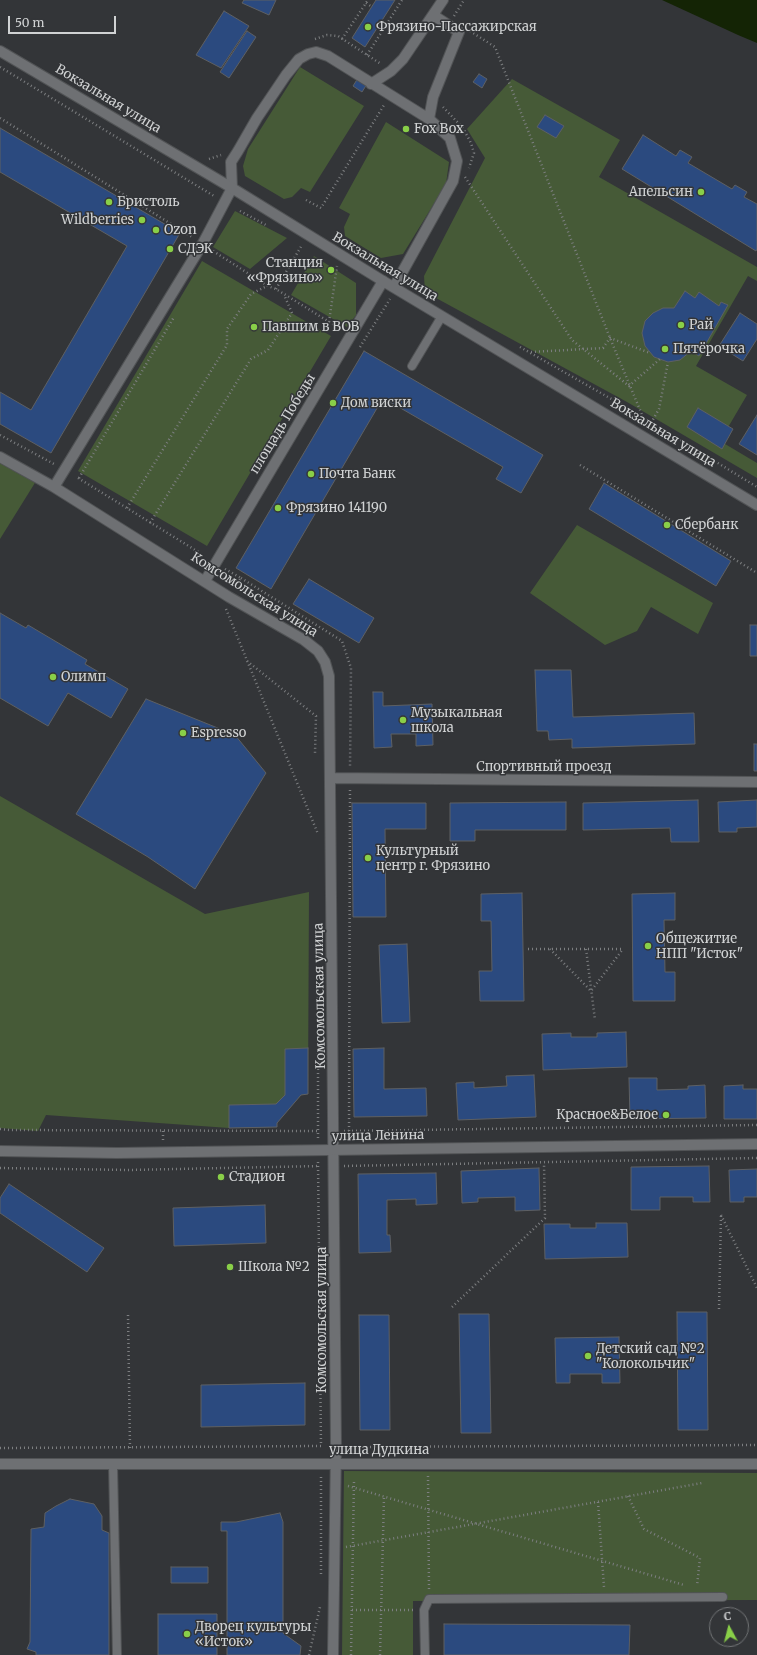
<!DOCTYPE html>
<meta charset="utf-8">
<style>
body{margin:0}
#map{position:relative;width:757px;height:1655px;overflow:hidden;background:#333538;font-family:Merriweather,serif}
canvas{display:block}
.north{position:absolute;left:709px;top:1607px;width:40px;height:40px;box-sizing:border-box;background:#333538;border:1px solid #727476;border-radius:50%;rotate:353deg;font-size:11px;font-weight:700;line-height:16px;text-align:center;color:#d0d2d3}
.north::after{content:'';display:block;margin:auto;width:14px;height:18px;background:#89cf48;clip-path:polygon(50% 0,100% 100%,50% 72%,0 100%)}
.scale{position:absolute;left:8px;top:16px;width:108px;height:18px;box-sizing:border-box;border:2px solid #d0d2d3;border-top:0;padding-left:5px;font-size:12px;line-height:14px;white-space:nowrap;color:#d0d2d3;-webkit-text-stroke:3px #333538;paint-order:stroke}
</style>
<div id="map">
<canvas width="757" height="1655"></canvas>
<div class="north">С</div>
<div class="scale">50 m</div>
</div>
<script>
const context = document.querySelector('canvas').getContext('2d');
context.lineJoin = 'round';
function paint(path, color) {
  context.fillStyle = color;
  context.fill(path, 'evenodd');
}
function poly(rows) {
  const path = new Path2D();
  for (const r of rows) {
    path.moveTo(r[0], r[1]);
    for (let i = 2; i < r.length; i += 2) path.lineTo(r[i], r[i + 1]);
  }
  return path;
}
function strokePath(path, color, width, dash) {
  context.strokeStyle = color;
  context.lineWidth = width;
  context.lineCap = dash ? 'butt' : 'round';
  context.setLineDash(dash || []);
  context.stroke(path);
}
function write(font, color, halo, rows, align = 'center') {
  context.font = font + ' Merriweather,serif';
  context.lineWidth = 3;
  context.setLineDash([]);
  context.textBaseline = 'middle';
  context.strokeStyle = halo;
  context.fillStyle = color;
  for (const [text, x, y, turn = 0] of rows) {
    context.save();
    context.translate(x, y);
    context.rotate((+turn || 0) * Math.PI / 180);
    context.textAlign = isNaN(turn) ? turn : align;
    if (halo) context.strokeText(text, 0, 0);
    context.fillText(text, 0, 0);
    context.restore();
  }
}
paint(poly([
 [300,67,364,106,310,192,301,188,292,197,284,199,245,176,243,166,248,149],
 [512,79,620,140,599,177,757,267,757,281,748,276,696,366,747,395,720,441,757,463,757,478,627,402,425,292,424,276,485,158,467,129],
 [386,122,449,162,446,184,403,254,381,258,345,236,344,227,350,214,339,208],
 [235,211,287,238,250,269,213,247],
 [314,256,356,283,356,315,347,327,291,295],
 [202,261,331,336,207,546,78,471],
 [0,461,38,478,0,539],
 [577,525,713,603,698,634,651,607,637,631,605,645,530,593],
 [0,796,205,914,309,892,308,1094,301,1095,277,1122,277,1127,229,1128,46,1115,38,1131,0,1128],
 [344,1471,757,1473,757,1600,413,1601,413,1655,342,1655]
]), '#465a37');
paint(poly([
 [662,0,757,0,757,43,738,35]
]), '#142405');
const building = poly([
 [244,0,276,0,269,15,242,3,244,0],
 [376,0,395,0,365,47,352,38,376,0],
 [224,11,249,26,221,68,196,55,224,11],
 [247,31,256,37,229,78,220,72,247,31],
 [479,74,487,79,482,88,473,82,479,74],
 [358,78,367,84,362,92,353,86,358,78],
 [545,115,564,126,556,138,537,127,545,115],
 [0,128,180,233,51,453,0,424,0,392,31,410,127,246,0,172,0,128],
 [643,135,676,156,680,150,692,157,688,163,732,189,735,185,747,192,744,197,757,204,757,249,756,251,622,169,643,135],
 [685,291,695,298,699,292,719,306,721,302,728,305,699,356,691,351,680,360,668,362,654,357,645,346,642,333,645,321,653,313,663,308,674,308,685,291],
 [740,313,757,324,757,339,743,361,719,346,740,313],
 [364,351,543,455,521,493,496,479,503,467,383,398,271,589,236,568,364,351],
 [698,408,733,429,722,449,687,427,698,408],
 [757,415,757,455,739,444,757,415],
 [604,483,731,561,716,586,589,509,604,483],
 [309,579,374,618,359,643,293,604,309,579],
 [0,613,26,628,28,625,87,660,85,664,128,689,111,718,68,693,48,726,0,698,0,613],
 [750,625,757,625,757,656,750,656,750,625],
 [535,670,571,670,573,717,694,713,695,744,572,748,572,739,549,740,548,731,537,731,535,670],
 [373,692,383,692,383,706,432,704,433,745,416,746,416,734,391,734,392,747,374,748,373,692],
 [146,699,235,735,266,773,195,889,148,857,76,814,146,699],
 [754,744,757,744,757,771,754,771,754,744],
 [698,800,699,842,671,842,670,828,583,830,583,803,698,800],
 [757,800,757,827,737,828,737,832,719,832,718,802,757,800],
 [566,802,566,830,475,830,475,841,450,841,450,803,566,802],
 [352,803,426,803,426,829,385,829,386,917,353,917,352,803],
 [522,893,524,1001,480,1001,479,971,492,971,491,921,481,921,481,894,522,893],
 [675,893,675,920,664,920,665,972,675,972,675,1001,633,1001,632,894,675,893],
 [407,944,410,1022,382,1023,379,945,407,944],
 [626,1032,627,1067,543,1070,542,1034,571,1033,571,1037,597,1037,597,1033,626,1032],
 [308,1048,308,1094,301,1095,277,1123,277,1127,229,1128,229,1105,276,1104,285,1095,285,1049,308,1048],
 [384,1048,384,1089,426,1088,427,1116,354,1117,353,1049,384,1048],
 [534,1075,536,1117,458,1120,456,1083,474,1082,474,1088,507,1086,506,1076,534,1075],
 [629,1078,657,1078,657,1090,688,1089,688,1086,705,1085,706,1118,630,1119,629,1078],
 [743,1085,743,1089,757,1089,757,1119,724,1119,724,1086,743,1085],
 [709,1166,710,1202,693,1202,693,1197,660,1197,660,1210,631,1210,631,1167,709,1166],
 [539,1168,540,1210,515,1211,515,1197,478,1198,478,1202,462,1203,461,1171,539,1168],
 [757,1169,757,1197,744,1197,744,1202,730,1202,729,1170,757,1169],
 [436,1173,437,1204,416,1205,416,1199,387,1200,387,1235,390,1235,391,1252,359,1253,358,1174,436,1173],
 [9,1184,104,1248,87,1272,0,1213,0,1198,9,1184],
 [265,1205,266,1243,174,1246,173,1208,265,1205],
 [596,1223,627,1223,628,1257,545,1259,544,1224,570,1224,570,1228,596,1228,596,1223],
 [677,1312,707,1312,708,1430,678,1430,677,1312],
 [459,1314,489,1314,491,1433,461,1433,459,1314],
 [359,1315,389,1315,390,1430,360,1430,359,1315],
 [619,1337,620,1383,602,1383,602,1374,570,1374,570,1383,556,1383,555,1338,619,1337],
 [305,1383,305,1425,201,1427,201,1385,305,1383],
 [70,1499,94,1504,102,1516,102,1530,109,1533,109,1655,36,1655,36,1652,27,1649,30,1642,31,1529,44,1527,45,1513,56,1506,70,1499],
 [280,1513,283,1522,283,1633,301,1646,300,1655,227,1655,227,1531,221,1531,221,1522,236,1522,280,1513],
 [171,1567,208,1567,208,1583,171,1583,171,1567],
 [158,1614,217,1614,217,1655,158,1655,158,1614],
 [444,1624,630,1625,629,1655,444,1655,444,1624]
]);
paint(building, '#2b4a7f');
strokePath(building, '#5e6063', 1);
const service = poly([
 [412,366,442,316],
 [113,1464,117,1655],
 [425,1655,424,1610,429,1599,723,1597]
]);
const minor = poly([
 [371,84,391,71,403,59,443,0],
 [429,119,433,97,459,32,433,15],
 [0,457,54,487,229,597,304,640,318,651,325,662,329,676,336,1447,333,1655],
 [54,487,203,243,232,188,231,162,238,151,257,118,286,75,299,59,308,54,316,52,328,56,429,119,450,138,457,161,453,181,394,287],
 [205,581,383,281],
 [331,778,757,782],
 [0,1464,757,1464]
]);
const tertiary = poly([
 [0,51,232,188,383,281,757,505],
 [0,1151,117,1153,757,1144]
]);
strokePath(service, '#515355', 10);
strokePath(minor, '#515355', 12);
strokePath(tertiary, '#515355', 12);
strokePath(poly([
 [366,3,372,7],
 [454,16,464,0],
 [470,31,495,47,610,338,643,417,757,487],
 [315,39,327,35,338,36,381,64],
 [342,39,368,0],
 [367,55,402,0],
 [0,67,214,196,214,197],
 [443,107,463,128,471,143,474,153,469,168],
 [0,118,192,237],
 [209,159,221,155],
 [465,177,572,340,629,386,660,359],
 [306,200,321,208,384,105],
 [240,211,266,225],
 [213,251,268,286,276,289,339,328],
 [276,289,302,245],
 [329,322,337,266],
 [360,347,390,299],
 [520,347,643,417],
 [531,352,603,348,610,338,650,353],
 [651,423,659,409,668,362],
 [0,435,54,464],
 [580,465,757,573],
 [78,478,200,553],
 [79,478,174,317],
 [127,508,227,345,227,329,251,294,267,286],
 [150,523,251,359,268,350,292,313,285,297],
 [225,569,241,578,235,587],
 [241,578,342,641,351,668,350,767],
 [226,609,318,834],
 [247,661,316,716,315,753],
 [528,949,623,949],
 [550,949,591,991,623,949],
 [586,949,595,1020],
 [318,997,318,1140],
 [0,1129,10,1130,319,1131],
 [163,1131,163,1141],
 [344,1131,757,1125],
 [349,1139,350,790],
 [344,1166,757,1158],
 [0,1168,128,1170,319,1166],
 [721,1215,757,1288],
 [452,1307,545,1218,544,1163],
 [719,1309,721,1215],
 [128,1315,130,1448],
 [350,1447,757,1445],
 [0,1448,321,1446,318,1161],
 [428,1476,429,1589],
 [348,1486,684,1585],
 [628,1496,644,1529,700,1558,697,1586],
 [598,1502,604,1587],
 [346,1547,702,1483],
 [321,1574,321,1475],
 [352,1610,413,1610],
 [309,1655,320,1607],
 [351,1655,354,1481],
 [380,1655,384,1497]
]), '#7d7f81', 2.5, [1, 3]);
strokePath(service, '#6e7073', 8);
strokePath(minor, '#6e7073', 10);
strokePath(tertiary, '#6e7073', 10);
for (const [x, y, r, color] of [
 [368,27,4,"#89cf48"],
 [406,129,4,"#89cf48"],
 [701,192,4,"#89cf48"],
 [109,202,4,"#89cf48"],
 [142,220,4,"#89cf48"],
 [156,230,4,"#89cf48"],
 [170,249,4,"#89cf48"],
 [331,270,4,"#89cf48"],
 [681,325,4,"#89cf48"],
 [254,327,4,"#89cf48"],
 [665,349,4,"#89cf48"],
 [333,403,4,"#89cf48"],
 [311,474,4,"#89cf48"],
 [278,508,4,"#89cf48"],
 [667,525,4,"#89cf48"],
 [53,677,4,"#89cf48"],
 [403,720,4,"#89cf48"],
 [183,733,4,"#89cf48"],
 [368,858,4,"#89cf48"],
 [648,946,4,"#89cf48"],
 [666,1115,4,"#89cf48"],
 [221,1177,4,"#89cf48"],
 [230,1267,4,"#89cf48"],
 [588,1356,4,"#89cf48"],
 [187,1634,4,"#89cf48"]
]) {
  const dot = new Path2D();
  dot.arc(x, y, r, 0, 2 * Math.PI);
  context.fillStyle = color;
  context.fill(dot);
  strokePath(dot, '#333538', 1.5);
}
write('13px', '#d0d2d3', '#333538', [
 ["Фрязино-Пассажирская",376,27],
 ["Fox Box",414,129],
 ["Апельсин",693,192,"right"],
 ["Бристоль",117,202],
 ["Wildberries",134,220,"right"],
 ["Ozon",164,230],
 ["СДЭК",178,249],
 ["Станция",323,263,"right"],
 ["«Фрязино»",323,278,"right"],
 ["Рай",689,325],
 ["Павшим в ВОВ",262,327],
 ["Пятёрочка",673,349],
 ["Дом виски",341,403],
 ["Почта Банк",319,474],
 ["Фрязино 141190",286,508],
 ["Сбербанк",675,525],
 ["Олимп",61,677],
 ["Музыкальная",411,713],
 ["школа",411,728],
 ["Espresso",191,733],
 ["Культурный",376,851],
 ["центр г. Фрязино",376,866],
 ["Общежитие",656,939],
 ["НПП \"Исток\"",656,954],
 ["Красное&Белое",658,1115,"right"],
 ["Стадион",229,1177],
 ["Школа №2",238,1267],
 ["Детский сад №2",596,1349],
 ["\"Колокольчик\"",596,1364],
 ["Дворец культуры",195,1627],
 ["«Исток»",195,1642]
], 'left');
write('13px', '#d0d2d3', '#333538', [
 ["Вокзальная улица",108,99,31],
 ["Вокзальная улица",385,267,31],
 ["площадь Победы",283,424,-59],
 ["Вокзальная улица",663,433,31],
 ["Комсомольская улица",254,595,32],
 ["Спортивный проезд",544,767],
 ["Комсомольская улица",320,996,-91],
 ["улица Ленина",378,1136,-1],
 ["Комсомольская улица",322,1320,-90],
 ["улица Дудкина",379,1450]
]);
</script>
